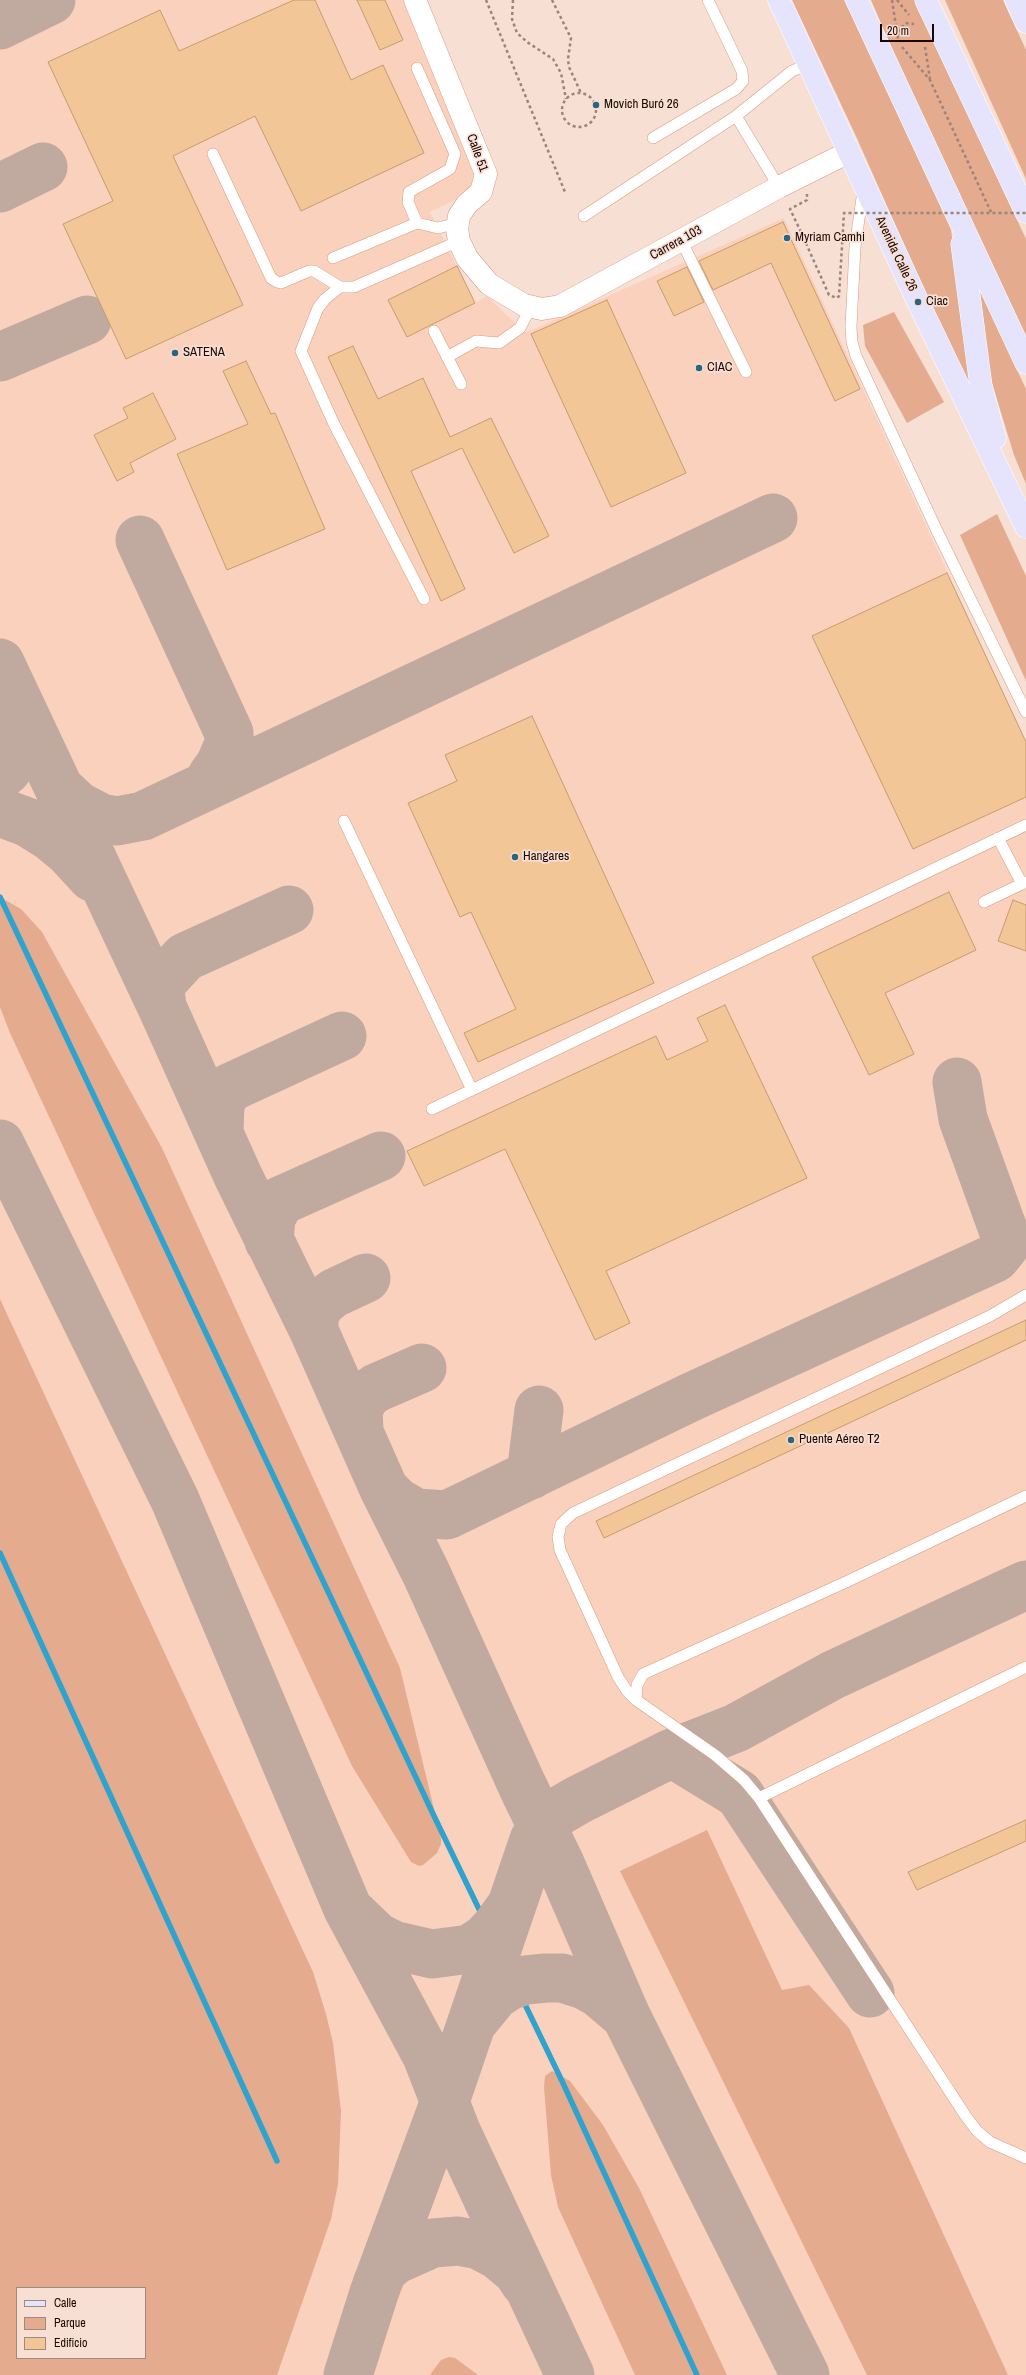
<!DOCTYPE html>
<meta charset="utf-8">
<style>
body{margin:0}
#map{position:relative;width:1026px;height:2375px;overflow:hidden;background:#f8dfd3;font-family:"Archivo Narrow",sans-serif}
canvas{display:block}
.legend{position:absolute;left:16px;top:2287px;width:130px;height:72px;box-sizing:border-box;background:#f8dfd3;border:1px solid #a0897f;margin:0;padding:5px 7px;list-style:none;font-size:12px;color:#1b0701}
.legend li{display:flex;align-items:center;gap:8px;height:20px}
.legend b{width:20px;border:1px solid #a0897f}
.scale{position:absolute;left:880px;top:24px;width:54px;height:18px;box-sizing:border-box;border:2px solid #1b0701;border-top:0;padding-left:5px;font-size:12px;line-height:14px;white-space:nowrap;color:#1b0701;-webkit-text-stroke:3px #f8dfd3;paint-order:stroke}
</style>
<div id="map">
<canvas width="1026" height="2375"></canvas>
<ul class="legend">
<li><b style="height:5px;background:#e5e4fc"></b>Calle</li>
<li><b style="height:11px;background:#e4ab8f"></b>Parque</li>
<li><b style="height:11px;background:#f3c697"></b>Edificio</li>
</ul>
<div class="scale">20 m</div>
</div>
<script>
const context = document.querySelector('canvas').getContext('2d');
context.lineJoin = 'round';
function paint(path, color) {
  context.fillStyle = color;
  context.fill(path, 'evenodd');
}
function poly(rows) {
  const path = new Path2D();
  for (const r of rows) {
    if (r.length === 3) {
      path.moveTo(r[0] + r[2], r[1]);
      path.arc(r[0], r[1], r[2], 0, 2 * Math.PI);
      continue;
    }
    path.moveTo(r[0], r[1]);
    for (let i = 2; i < r.length; i += 2) path.lineTo(r[i], r[i + 1]);
  }
  return path;
}
function strokePath(path, color, width, dash) {
  context.strokeStyle = color;
  context.lineWidth = width;
  context.lineCap = dash ? 'butt' : 'round';
  context.setLineDash(dash || []);
  context.stroke(path);
}
function write(font, color, halo, rows, align = 'center') {
  context.font = font + ' "Archivo Narrow",sans-serif';
  context.lineWidth = 3.5;
  context.setLineDash([]);
  context.textBaseline = 'middle';
  context.strokeStyle = halo;
  context.fillStyle = color;
  for (const [text, x, y, turn = 0] of rows) {
    context.save();
    context.translate(x, y);
    context.rotate((+turn || 0) * Math.PI / 180);
    context.textAlign = isNaN(turn) ? turn : align;
    if (halo) context.strokeText(text, 0, 0);
    context.fillText(text, 0, 0);
    context.restore();
  }
}
paint(poly([
 [0,0,405,0,478,174,467,194,430,212,475,303,487,296,520,328,527,332,784,218,1026,742,1026,2375,0,2375],
 [17,2288,145,2288,145,2358,17,2358]
]), '#fad1bd');
paint(poly([
 [792,0,844,0,951,229,971,395,855,134],
 [871,0,915,0,1026,239,1026,336,917,107],
 [945,0,1003,0,1026,50,1026,179],
 [980,291,1026,389,1026,484,1014,455,991,380],
 [894,312,944,402,907,423,865,346,863,325],
 [997,514,1026,576,1026,681,960,535],
 [0,897,21,909,42,932,162,1148,400,1668,441,1838,441,1844,437,1853,423,1865,419,1866,411,1862,352,1766,10,1033,0,1007],
 [0,1299,313,1972,326,2014,333,2043,341,2111,338,2184,331,2219,277,2375,0,2375],
 [17,2288,145,2288,145,2358,17,2358],
 [707,1830,782,1990,809,1985,849,2028,1008,2375,867,2375,620,1871],
 [552,2071,570,2081,603,2125,639,2188,727,2375,635,2375,558,2207,551,2175,544,2087,545,2076],
 [449,2357,455,2358,478,2375,430,2375,441,2360]
]), '#e4ab8f');
strokePath(poly([
 [0,897,435,1818,562,2081,697,2375],
 [0,1553,277,2161]
]), '#2fa3cd', 5.5);
strokePath(poly([
 [0,25,51,0],
 [0,188,43,167],
 [0,357,87,320],
 [140,540,229,733,229,744,220,765,212,776,211,783],
 [0,663,162,1007,238,1176,314,1331,384,1489,426,1573,522,1785,561,1866,626,2016,805,2375],
 [0,776,7,770,22,742,22,711],
 [61,790,78,806,101,818,117,821,143,816,773,518],
 [0,812,27,822,51,837,68,851,92,877],
 [162,1007,160,990,163,981,185,957,289,910],
 [219,1131,220,1103,229,1088,342,1036],
 [0,1144,175,1500,348,1909,427,2056,456,2131,570,2375],
 [269,1241,271,1218,280,1201,381,1156],
 [314,1331,314,1315,322,1302,334,1293,366,1278],
 [359,1431,358,1409,366,1395,376,1388,422,1368],
 [531,1475,539,1410],
 [384,1489,397,1502,416,1513,447,1515,691,1397,995,1258,1004,1247,1005,1235,963,1119,957,1082],
 [672,1753,739,1794,870,1993],
 [352,1913,377,1937,393,1945,432,1954,470,1949,485,1939,496,1927,509,1909],
 [472,2023,495,1995,509,1986,526,1980,546,1978,562,1978,584,1985,599,1993,626,2016],
 [377,2284,383,2270,395,2260,433,2243,458,2241,479,2245,498,2255,517,2271,525,2283],
 [348,2375,374,2293,445,2101,534,1840,549,1817,578,1800,672,1753,736,1728,833,1675,1026,1585]
]), '#c0a99e', 49);
const building = poly([
 [294,0,315,0,351,80,383,65,424,153,301,211,255,116,173,156,243,305,126,359,63,224,113,201,48,62,160,10,179,51,294,0],
 [357,0,385,0,403,40,380,50,357,0],
 [783,222,860,389,835,401,771,263,713,290,699,261,783,222],
 [457,266,475,303,407,337,388,300,457,266],
 [687,267,704,302,674,316,657,281,687,267],
 [607,300,686,473,611,507,531,334,607,300],
 [353,346,378,399,423,378,450,437,491,418,549,536,514,553,462,448,411,471,465,589,441,601,328,357,353,346],
 [246,361,271,414,275,413,325,529,227,570,177,454,248,424,223,371,246,361],
 [153,393,176,439,130,463,134,472,117,481,94,435,128,418,123,408,153,393],
 [947,573,1026,742,1026,797,913,849,812,636,947,573],
 [532,716,654,983,478,1062,464,1033,516,1009,471,912,460,917,408,803,457,781,445,755,532,716],
 [949,892,976,950,885,993,914,1054,869,1075,812,957,949,892],
 [1013,900,1026,905,1026,951,998,941,1013,900],
 [725,1005,807,1178,606,1271,630,1323,595,1340,505,1149,424,1186,407,1151,656,1036,667,1060,708,1041,697,1018,725,1005],
 [1026,1320,1026,1340,604,1538,596,1521,1026,1320],
 [1026,1820,1026,1841,917,1890,908,1872,1026,1820]
]);
paint(building, '#f3c697');
strokePath(building, '#c79c6e', 1);
const lane = poly([
 [417,68,455,154,450,169,409,192,408,202,417,223],
 [736,116,792,71,809,64],
 [653,138,736,89,743,81,742,71,708,0],
 [213,154,271,278,277,282,281,283,309,271,314,271,340,287,354,287,459,241],
 [863,191,855,247,851,327,852,342,856,356,938,533,1026,712],
 [584,216,736,116,779,187],
 [681,240,746,372],
 [333,258,417,223,438,228,457,223],
 [340,287,325,299,318,308,301,351,334,424,424,599],
 [434,331,461,384],
 [447,357,476,341,499,343,520,328,531,307],
 [344,821,472,1090],
 [998,838,1022,884],
 [984,902,1026,882],
 [432,1109,1026,825],
 [1026,1295,990,1316,573,1513,561,1524,558,1537,560,1550,618,1677,627,1691,636,1700,715,1755,744,1780,759,1798,965,2115,977,2131,990,2142,1026,2158],
 [636,1700,637,1685,643,1674,846,1582,1026,1496],
 [759,1798,1026,1667]
]);
const street = poly([
 [415,0,486,174,481,192,467,204,459,216,457,229,459,241,467,258,489,284,524,305,542,309,560,306,779,187,849,152]
]);
const primary = poly([
 [779,0,918,302,1026,527],
 [857,0,1026,363],
 [926,0,1026,212],
 [1016,0,1026,22],
 [962,244,981,386,995,438]
]);
strokePath(lane, '#d69c80', 12);
strokePath(street, '#d69c80', 23);
strokePath(primary, '#fff', 23);
strokePath(poly([
 [486,0,565,192],
 [513,0,512,19,517,33,527,42,553,59,561,73,566,99],
 [552,0,571,38,568,59,569,67,581,93],
 [892,0,898,39],
 [897,0,909,15],
 [898,32,905,23,914,24],
 [902,47,930,80,991,212],
 [925,47,930,79],
 [579,110,17],
 [801,232,790,209,807,200,807,194]
]), '#9b847a', 2.5, [3, 3]);
strokePath(lane, '#fff', 11);
strokePath(street, '#fff', 22);
strokePath(primary, '#e5e4fc', 22);
strokePath(poly([
 [801,232,829,295,837,298,839,296,844,213,1026,213]
]), '#9b847a', 2.5, [3, 3]);
for (const [x, y, r, color] of [
 [596,105,4,"#29657d"],
 [787,238,4,"#29657d"],
 [918,302,4,"#29657d"],
 [175,353,4,"#29657d"],
 [699,368,4,"#29657d"],
 [515,857,4,"#29657d"],
 [791,1440,4,"#29657d"]
]) {
  const dot = new Path2D();
  dot.arc(x, y, r, 0, 2 * Math.PI);
  context.fillStyle = color;
  context.fill(dot);
  strokePath(dot, '#f8dfd3', 1.5);
}
write('13px', '#1b0701', '#f8dfd3', [
 ["Movich Buró 26",604,105],
 ["Myriam Camhi",795,238],
 ["Ciac",926,302],
 ["SATENA",183,353],
 ["CIAC",707,368],
 ["Hangares",523,857],
 ["Puente Aéreo T2",799,1440]
], 'left');
write('13px', '#1b0701', '#f8dfd3', [
 ["Calle 51",477,153,70],
 ["Carrera 103",676,243,-29],
 ["Avenida Calle 26",896,254,65]
]);
</script>
